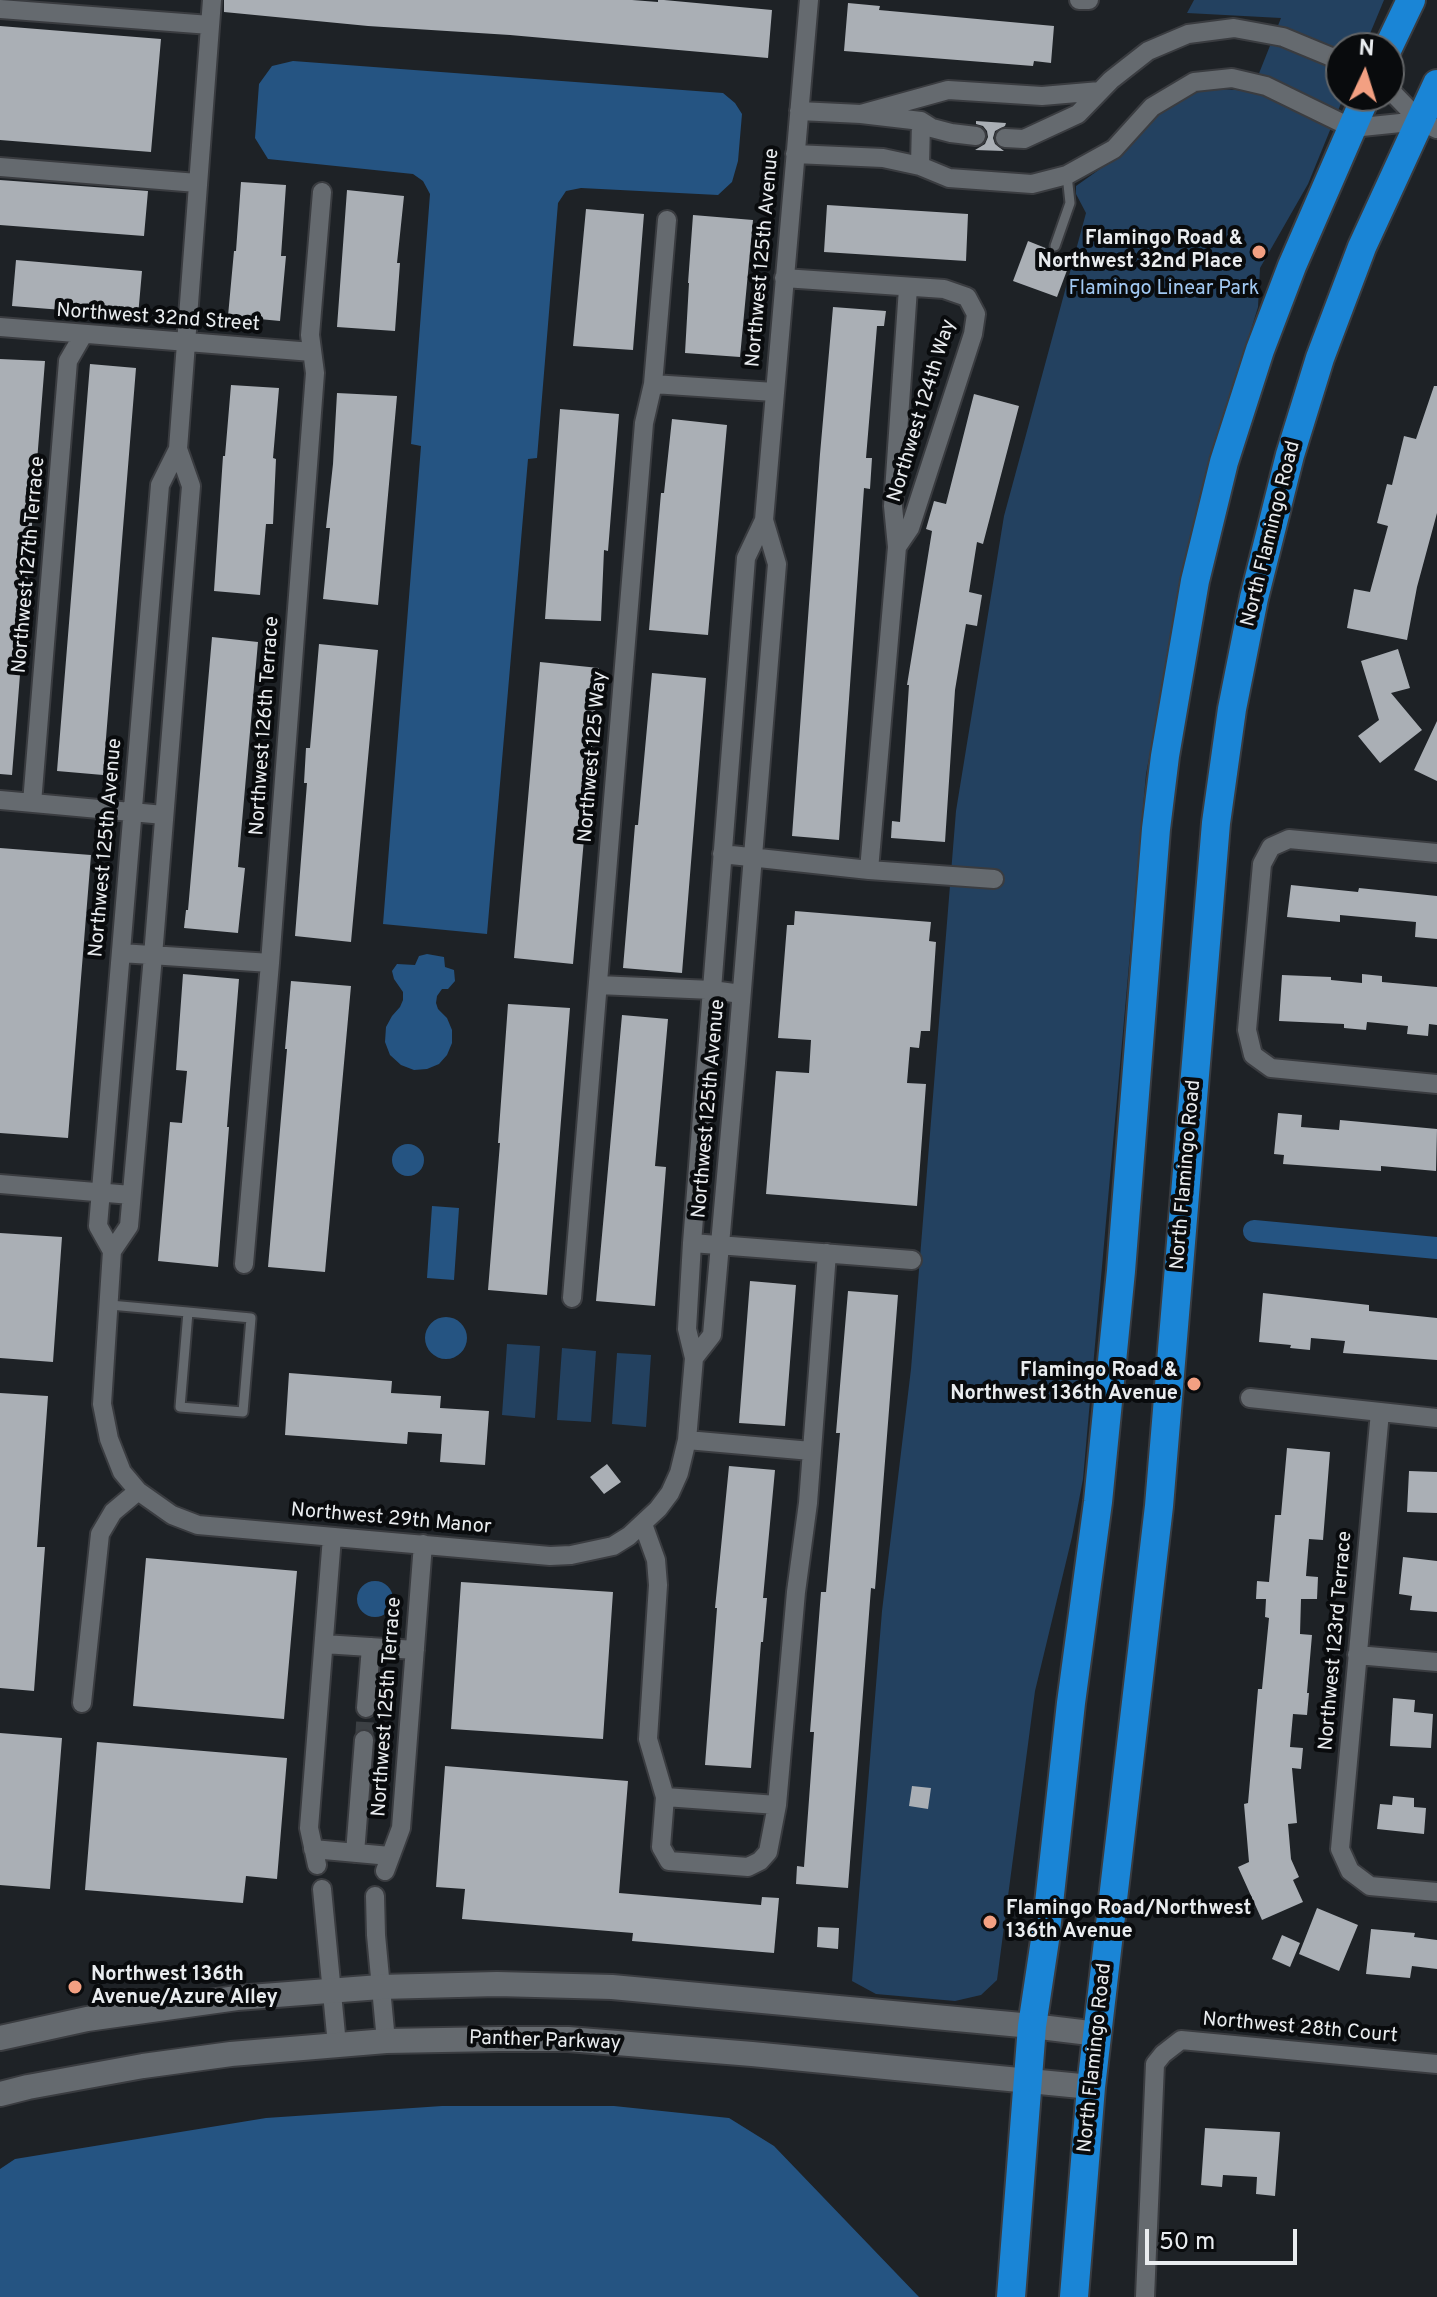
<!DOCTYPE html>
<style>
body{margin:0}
#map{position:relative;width:1437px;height:2297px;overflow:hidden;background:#1e2226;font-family:Overpass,sans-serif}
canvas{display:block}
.north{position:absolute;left:1325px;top:32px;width:80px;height:80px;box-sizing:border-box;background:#090b0d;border:2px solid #636567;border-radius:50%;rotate:4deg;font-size:22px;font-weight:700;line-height:32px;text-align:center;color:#e9ecef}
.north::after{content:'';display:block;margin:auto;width:28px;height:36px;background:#f3a082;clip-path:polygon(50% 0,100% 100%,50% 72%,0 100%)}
.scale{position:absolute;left:1145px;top:2229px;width:152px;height:36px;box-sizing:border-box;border:4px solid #e9ecef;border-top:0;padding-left:10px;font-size:24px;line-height:28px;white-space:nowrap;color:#e9ecef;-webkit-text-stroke:6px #090b0d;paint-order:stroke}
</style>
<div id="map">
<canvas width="1437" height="2297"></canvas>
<div class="north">N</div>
<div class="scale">50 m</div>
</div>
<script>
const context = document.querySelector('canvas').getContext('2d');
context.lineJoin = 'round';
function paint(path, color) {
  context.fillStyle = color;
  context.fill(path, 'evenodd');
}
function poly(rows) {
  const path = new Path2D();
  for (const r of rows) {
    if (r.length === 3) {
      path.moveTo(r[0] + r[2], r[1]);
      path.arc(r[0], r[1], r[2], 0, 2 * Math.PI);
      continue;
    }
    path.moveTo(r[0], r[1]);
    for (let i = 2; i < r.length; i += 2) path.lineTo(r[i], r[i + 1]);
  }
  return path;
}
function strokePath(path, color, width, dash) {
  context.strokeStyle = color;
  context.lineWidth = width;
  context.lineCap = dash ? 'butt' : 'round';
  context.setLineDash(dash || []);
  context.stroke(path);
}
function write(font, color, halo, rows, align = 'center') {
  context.font = font + ' Overpass,sans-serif';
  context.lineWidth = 8;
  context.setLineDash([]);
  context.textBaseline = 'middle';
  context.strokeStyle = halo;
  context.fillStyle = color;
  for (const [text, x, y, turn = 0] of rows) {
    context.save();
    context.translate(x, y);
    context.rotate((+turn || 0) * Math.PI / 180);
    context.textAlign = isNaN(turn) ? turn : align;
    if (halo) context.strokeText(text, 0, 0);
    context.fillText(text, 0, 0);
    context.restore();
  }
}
paint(poly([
 [1194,0,1384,0,1364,48,1341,48,1341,96,1344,96,1308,184,1260,268,1258,307,1199,499,1146,774,1083,1479,1072,1537,1035,1691,997,1980,981,1995,955,2001,876,1994,852,1981,882,1611,911,1369,956,811,1004,516,1086,213,1076,194,1076,186,1117,157,1158,114,1203,88,1252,91,1281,18,1187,13],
 [507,1344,540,1346,535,1418,502,1415],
 [562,1348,596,1351,591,1422,557,1420],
 [617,1353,651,1355,646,1427,612,1424]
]), '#234160');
paint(poly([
 [293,61,723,93,735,103,742,114,738,161,732,182,718,195,581,188,566,191,558,203,537,458,528,459,487,934,383,924,421,446,411,444,430,194,423,181,413,174,268,159,255,138,259,84,272,66],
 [427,954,444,957,445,967,454,970,455,981,448,989,442,989,437,996,436,1003,438,1009,447,1018,452,1030,452,1043,447,1055,439,1064,427,1069,414,1070,401,1065,390,1055,385,1042,386,1027,392,1016,400,1007,403,1000,403,992,394,979,392,971,397,964,415,965,419,956],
 [408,1160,16],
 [432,1206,459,1208,454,1280,427,1278],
 [446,1338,21],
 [375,1599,18],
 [442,2106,614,2106,729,2118,774,2146,919,2297,0,2297,0,2169,15,2159,266,2118]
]), '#255482');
strokePath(poly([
 [1254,1231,1437,1248]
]), '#255482', 22);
paint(poly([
 [224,0,632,0,658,2,658,0,664,0,772,10,768,58,510,35,368,26,224,12],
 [848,3,880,6,879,10,1054,26,1051,63,1034,61,1033,66,844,51],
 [0,26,161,39,151,152,0,140],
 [976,121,1006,123,1005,126,995,131,993,138,995,144,1004,151,975,150,985,144,988,137,987,131,983,126,976,124],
 [0,180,148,191,144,236,0,225],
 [241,182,286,185,281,256,286,256,280,321,228,316,234,251,236,251],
 [347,190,404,196,397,263,400,263,395,331,337,327],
 [827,205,968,214,966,261,824,252],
 [586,209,644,214,633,350,573,346],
 [693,215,753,220,740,357,685,353,689,283,688,283],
 [1028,241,1048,249,1052,253,1058,252,1072,257,1057,297,1013,281],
 [16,260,142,271,138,316,12,306],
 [833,307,886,311,884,326,877,326,866,458,872,458,870,489,864,488,839,840,792,836,820,454],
 [0,359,45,361,12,775,0,774],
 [90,364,136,368,103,775,57,771],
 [231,385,279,388,273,458,276,459,273,524,266,524,260,595,214,591,223,456,225,456],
 [1434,386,1437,386,1437,513,1417,587,1407,640,1347,628,1354,589,1370,592,1388,526,1377,523,1387,484,1392,485,1404,436,1416,439],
 [337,393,397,396,378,605,323,599,330,528,326,528,333,464],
 [974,394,1019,406,983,544,977,542,969,592,982,595,977,626,966,624,955,690,945,842,891,838,892,821,900,822,909,685,907,685,932,531,926,529,934,501,946,504],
 [560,409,619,414,608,551,604,550,601,621,545,619],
 [672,419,727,425,708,635,649,630,661,493,664,493],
 [212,637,258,642,238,867,245,868,238,933,184,928,186,910,188,910],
 [319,644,378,650,351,942,295,936,307,783,304,783,306,748,310,748],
 [1398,649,1410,688,1391,693,1422,730,1380,763,1358,736,1379,720,1361,661],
 [540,662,599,668,573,964,514,958],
 [652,673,706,678,682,973,623,968,635,825,638,825],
 [1437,721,1437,781,1414,770],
 [0,848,91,855,68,1138,0,1133],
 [1291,885,1358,892,1359,888,1437,896,1437,939,1415,937,1416,922,1340,915,1340,922,1287,917],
 [795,911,931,922,929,941,936,942,930,1031,921,1031,919,1048,910,1047,907,1083,926,1084,917,1206,766,1194,776,1071,809,1073,811,1040,778,1038,787,925,794,925],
 [183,974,239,979,227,1127,229,1127,218,1267,158,1261,170,1122,182,1123,187,1071,176,1070],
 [1362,974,1382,976,1382,982,1437,987,1437,1025,1429,1024,1428,1036,1407,1034,1408,1026,1367,1022,1366,1030,1344,1028,1344,1024,1279,1021,1282,975,1331,977,1331,980,1362,983],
 [291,981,351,986,325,1272,268,1267,287,1049,285,1049],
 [508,1004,570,1008,547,1295,488,1290,500,1143,498,1143],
 [622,1015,668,1019,655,1166,666,1167,655,1306,596,1301],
 [1278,1113,1302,1115,1301,1127,1339,1130,1340,1120,1437,1129,1436,1171,1381,1166,1381,1171,1283,1164,1284,1155,1274,1154],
 [0,1233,62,1237,53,1362,0,1358],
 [750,1281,796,1285,785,1426,739,1423],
 [848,1291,898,1295,875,1589,871,1588,848,1888,796,1884,797,1866,804,1867,814,1732,810,1732,821,1592,826,1592,840,1433,836,1433],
 [1263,1293,1369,1305,1369,1311,1437,1318,1437,1360,1343,1353,1345,1341,1311,1338,1310,1350,1290,1348,1291,1345,1259,1342],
 [289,1373,392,1381,391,1393,441,1396,440,1408,489,1411,485,1465,440,1462,442,1434,408,1432,407,1444,285,1435],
 [0,1393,48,1396,37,1547,45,1547,34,1691,0,1688],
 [1287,1448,1330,1452,1323,1540,1309,1539,1306,1576,1318,1577,1317,1599,1301,1599,1300,1634,1312,1635,1307,1693,1309,1693,1307,1715,1293,1714,1290,1747,1303,1748,1301,1769,1292,1768,1297,1823,1288,1824,1291,1859,1299,1877,1293,1880,1303,1902,1262,1920,1238,1867,1249,1862,1244,1804,1248,1803,1258,1689,1262,1689,1269,1618,1265,1617,1266,1599,1256,1599,1257,1581,1269,1582,1275,1515,1281,1515],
 [607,1464,621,1482,604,1494,590,1477],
 [729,1466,775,1470,763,1598,767,1598,763,1642,761,1642,751,1768,705,1765,717,1608,715,1608],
 [1409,1471,1437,1472,1437,1513,1407,1512],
 [1403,1557,1437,1561,1437,1612,1410,1610,1412,1596,1399,1594],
 [146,1558,297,1571,284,1719,133,1706],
 [461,1582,613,1592,603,1739,451,1729],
 [1393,1698,1415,1700,1414,1712,1433,1714,1431,1748,1390,1746],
 [0,1733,62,1738,50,1889,0,1885],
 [97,1742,287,1758,277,1879,246,1876,243,1903,85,1890],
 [445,1766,628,1781,619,1893,761,1905,762,1897,779,1898,774,1953,632,1941,633,1933,462,1919,465,1889,436,1887],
 [912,1786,931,1788,928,1809,909,1806],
 [1393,1796,1414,1798,1414,1807,1426,1808,1424,1834,1377,1829,1380,1804,1392,1805],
 [1317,1908,1358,1925,1339,1971,1299,1954],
 [818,1927,839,1928,838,1949,817,1947],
 [1371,1929,1415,1933,1414,1937,1437,1940,1437,1969,1412,1966,1410,1978,1366,1974],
 [1282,1935,1300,1943,1290,1967,1272,1959],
 [1205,2128,1280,2132,1275,2196,1256,2194,1257,2177,1223,2175,1222,2187,1201,2185]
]), '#aaafb5');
strokePath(poly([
 [364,1740,366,1708]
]), '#3c4044', 18, [18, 9]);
const service = poly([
 [1055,246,1070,203,1067,175],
 [110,1305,188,1312,251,1318,243,1412,180,1407,188,1312]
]);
const minor = poly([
 [212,0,178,449,160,485,98,1226,112,1251,102,1404,109,1439,122,1472,138,1491,172,1515,198,1525,550,1556,571,1555,613,1546,629,1536,658,1509,670,1493,679,1473,687,1440,694,1358,687,1329,692,1243,746,558,764,520],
 [1079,0,1089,0],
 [0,9,210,25],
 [1389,89,1420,121,1437,129],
 [799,111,861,114,921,121,932,128,951,133,976,136],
 [861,114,948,90,1042,96,1100,91],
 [1005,138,1024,139,1078,114,1111,80,1148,51,1188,34,1234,28,1283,37,1341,61],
 [795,154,883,158,920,166,949,178,1032,184,1067,175,1114,149,1152,107,1194,82,1232,78,1266,86,1352,128,1420,121],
 [920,166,921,121],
 [0,167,197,183],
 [784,278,944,289,967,297,976,314,973,334,910,528,897,547],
 [0,327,312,352],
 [653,384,774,392],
 [0,800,164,815],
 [32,803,68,361,83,335],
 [1437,853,1289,839,1271,847,1262,864,1247,1030,1253,1055,1271,1068,1437,1084],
 [722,854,869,870,994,879],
 [869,870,897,547,893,506,908,288],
 [121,953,270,963],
 [598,985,712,990,741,994],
 [0,1184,131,1195],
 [692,1243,912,1260],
 [112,1251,129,1226,153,956,191,486,178,449],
 [244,1264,270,963,315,373,310,335,322,192],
 [572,1298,644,423,653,384,667,220],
 [694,1358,712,1335,736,1063,777,564,764,520,809,0],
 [1250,1398,1437,1418],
 [1380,1412,1340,1849,1350,1871,1370,1886,1437,1892],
 [687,1440,811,1451],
 [643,1524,656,1560,658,1585,648,1739,665,1797,777,1805],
 [324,1644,415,1650],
 [1357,1655,1437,1662],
 [82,1703,100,1534,113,1512,138,1491],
 [366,1708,371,1647],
 [665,1797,661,1847,669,1861,748,1867,760,1861,768,1852,777,1805,796,1592,808,1503,827,1253],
 [313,1849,390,1856],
 [355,1853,364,1740],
 [317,1865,309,1828,332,1537],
 [385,1871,401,1828,423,1544],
 [322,1889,337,2045],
 [375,1896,376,1935,386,2041],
 [1145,2297,1155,2064,1163,2054,1181,2040,1437,2064]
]);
const secondary = poly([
 [0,2038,87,2019,237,1998,380,1987,497,1984,612,1987,1032,2026,1098,2034],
 [0,2094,28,2087,143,2066,231,2054,386,2041,499,2039,568,2039,752,2054,1091,2087]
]);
const trunk = poly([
 [1388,48,1411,0],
 [1011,2297,1032,2026,1045,1940,1071,1703,1098,1502,1121,1271,1156,829,1165,756,1195,581,1224,462,1260,350,1292,266,1366,96],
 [1074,2297,1091,2087,1159,1506,1216,823,1232,709,1254,598,1290,455,1320,358,1362,247,1437,84]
]);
strokePath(service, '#3a3c40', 13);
strokePath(minor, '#3a3c40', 22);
strokePath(secondary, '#3a3c40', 28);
strokePath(trunk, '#3a3c40', 32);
strokePath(service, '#656a6f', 9);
strokePath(minor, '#656a6f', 18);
strokePath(secondary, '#656a6f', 24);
strokePath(trunk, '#1a85d6', 28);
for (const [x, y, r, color] of [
 [1259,252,8,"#f3a082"],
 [1194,1384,8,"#f3a082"],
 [990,1922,8,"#f3a082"],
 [75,1987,8,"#f3a082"]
]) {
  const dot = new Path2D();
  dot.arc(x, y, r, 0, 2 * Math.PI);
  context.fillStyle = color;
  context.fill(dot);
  strokePath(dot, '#090b0d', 3);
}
write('bold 20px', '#e9ecef', '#090b0d', [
 ["Flamingo Road &",1243,240],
 ["Northwest 32nd Place",1243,263],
 ["Flamingo Road &",1178,1372],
 ["Northwest 136th Avenue",1178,1395],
 ["Flamingo Road/Northwest",1006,1910,"left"],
 ["136th Avenue",1006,1933,"left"],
 ["Northwest 136th",91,1976,"left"],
 ["Avenue/Azure Alley",91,1999,"left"]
], 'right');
write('20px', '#e9ecef', '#090b0d', [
 ["Northwest 125th Avenue",764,258,-85],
 ["Northwest 32nd Street",158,319,4],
 ["Northwest 124th Way",923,411,-73],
 ["North Flamingo Road",1272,534,-76],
 ["Northwest 127th Terrace",30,565,-85],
 ["Northwest 126th Terrace",266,726,-86],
 ["Northwest 125 Way",594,757,-85],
 ["Northwest 125th Avenue",107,848,-85],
 ["Northwest 125th Avenue",710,1109,-85],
 ["North Flamingo Road",1187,1175,-85],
 ["Northwest 29th Manor",391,1520,5],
 ["Northwest 123rd Terrace",1337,1641,-85],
 ["Northwest 125th Terrace",388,1707,-86],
 ["Northwest 28th Court",1300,2029,5],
 ["Panther Parkway",545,2042,2],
 ["North Flamingo Road",1096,2058,-84]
]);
write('20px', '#a2c9f3', '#090b0d', [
 ["Flamingo Linear Park",1164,290]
]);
</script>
